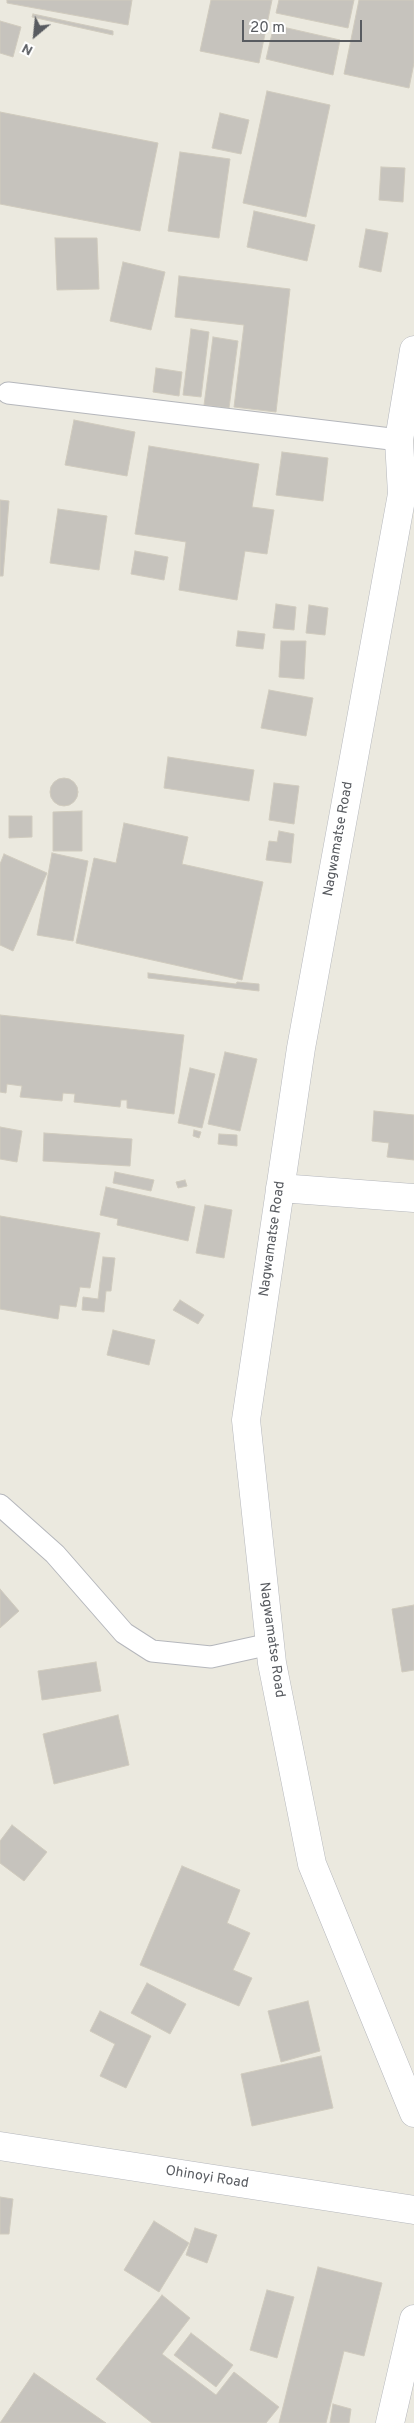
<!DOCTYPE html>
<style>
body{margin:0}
#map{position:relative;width:414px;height:2423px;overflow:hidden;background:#ebe9df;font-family:Overpass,sans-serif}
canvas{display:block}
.north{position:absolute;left:10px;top:10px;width:50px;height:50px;-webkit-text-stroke:4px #fff;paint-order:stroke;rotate:208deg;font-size:14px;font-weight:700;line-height:20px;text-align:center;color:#585b60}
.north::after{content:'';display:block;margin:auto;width:18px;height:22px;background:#585b60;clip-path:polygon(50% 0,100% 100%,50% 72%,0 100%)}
.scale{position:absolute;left:242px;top:20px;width:120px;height:22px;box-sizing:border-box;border:2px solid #585b60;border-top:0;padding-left:6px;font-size:15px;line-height:18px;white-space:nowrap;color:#585b60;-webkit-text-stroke:4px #fff;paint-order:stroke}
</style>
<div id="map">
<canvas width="414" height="2423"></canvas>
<div class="north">N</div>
<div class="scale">20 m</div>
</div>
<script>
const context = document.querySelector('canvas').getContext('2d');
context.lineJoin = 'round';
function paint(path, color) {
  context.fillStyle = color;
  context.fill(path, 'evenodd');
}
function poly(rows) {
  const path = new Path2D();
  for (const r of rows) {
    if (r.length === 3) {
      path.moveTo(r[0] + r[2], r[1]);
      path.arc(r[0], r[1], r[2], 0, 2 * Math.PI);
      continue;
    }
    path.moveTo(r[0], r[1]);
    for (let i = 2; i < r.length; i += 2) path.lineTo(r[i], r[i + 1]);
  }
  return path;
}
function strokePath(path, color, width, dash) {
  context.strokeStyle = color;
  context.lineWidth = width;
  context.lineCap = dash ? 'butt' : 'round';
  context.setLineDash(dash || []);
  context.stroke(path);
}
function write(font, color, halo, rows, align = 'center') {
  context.font = font + ' Overpass,sans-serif';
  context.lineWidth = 5;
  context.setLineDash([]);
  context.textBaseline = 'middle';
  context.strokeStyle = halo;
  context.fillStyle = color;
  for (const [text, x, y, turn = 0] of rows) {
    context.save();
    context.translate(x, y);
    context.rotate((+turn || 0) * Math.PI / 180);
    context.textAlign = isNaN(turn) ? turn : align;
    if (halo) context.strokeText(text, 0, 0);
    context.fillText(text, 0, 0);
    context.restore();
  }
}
const building = poly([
 [7,0,132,0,128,25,7,3,7,0],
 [211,0,272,0,259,63,200,51,211,0],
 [279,0,354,0,348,28,276,13,279,0],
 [359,0,414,0,414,63,409,88,344,74,359,0],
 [33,14,113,31,113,35,32,17,33,14],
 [0,21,21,27,13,57,0,53,0,21],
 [274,25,340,40,333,75,266,59,274,25],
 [267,91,330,105,306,217,243,203,267,91],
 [0,112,158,143,140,231,0,204,0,112],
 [220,113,249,120,241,154,212,148,220,113],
 [180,152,230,159,219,238,168,231,180,152],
 [381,167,405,168,403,202,379,200,381,167],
 [254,211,315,225,307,261,247,247,254,211],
 [366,229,388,233,381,272,359,267,366,229],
 [55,238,97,238,99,289,57,290,55,238],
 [123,262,165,272,151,330,110,321,123,262],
 [179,276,290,289,276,412,234,407,244,325,175,317,179,276],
 [191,329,209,332,201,397,183,395,191,329],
 [213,337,238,341,229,408,204,405,213,337],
 [156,368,182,372,179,396,153,392,156,368],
 [74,420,135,432,127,476,65,465,74,420],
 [149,446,259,464,252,507,274,510,267,554,245,551,237,600,179,590,186,542,135,534,149,446],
 [282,452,328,458,323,501,276,495,282,452],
 [0,500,9,501,3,576,0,576,0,500],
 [58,509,107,516,99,570,50,563,58,509],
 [135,551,168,557,164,580,131,574,135,551],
 [276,604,296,607,294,630,273,628,276,604],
 [309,605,328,608,325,635,306,633,309,605],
 [238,631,265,634,263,649,236,646,238,631],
 [281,641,306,641,304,679,279,677,281,641],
 [269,690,313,698,306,736,261,728,269,690],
 [168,757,254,770,249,801,164,788,168,757],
 [64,792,14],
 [274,783,299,786,294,824,269,820,274,783],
 [82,811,82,851,53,851,53,812,82,811],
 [9,816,32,816,32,837,9,838,9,816],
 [124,823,188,837,182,864,263,882,242,980,76,943,94,858,116,863,124,823],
 [279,831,294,834,291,863,266,860,269,841,277,842,279,831],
 [52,853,88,861,73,941,37,935,52,853],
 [4,854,47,873,13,951,0,945,0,864,4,854],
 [148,973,236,984,237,982,259,984,259,991,148,978,148,973],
 [0,1015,184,1035,174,1114,127,1108,127,1100,121,1100,120,1107,74,1102,75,1094,63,1093,62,1101,20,1097,22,1086,7,1084,6,1093,0,1092,0,1015],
 [225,1052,257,1059,240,1131,208,1124,225,1052],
 [190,1068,215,1074,202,1128,178,1123,190,1068],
 [374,1111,414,1115,414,1160,387,1157,389,1143,372,1141,374,1111],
 [0,1127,22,1131,17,1162,0,1159,0,1127],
 [194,1130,201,1132,199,1138,193,1136,194,1130],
 [44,1133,132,1139,130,1166,43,1161,44,1133],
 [219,1134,237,1135,237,1146,218,1144,219,1134],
 [115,1172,154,1180,151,1191,113,1183,115,1172],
 [185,1180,187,1186,178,1188,176,1182,185,1180],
 [106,1187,195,1207,188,1241,117,1225,118,1219,100,1215,106,1187],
 [205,1205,232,1210,224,1258,196,1253,205,1205],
 [0,1216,100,1233,90,1288,80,1287,76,1307,60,1305,58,1319,0,1309,0,1216],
 [103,1257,115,1258,111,1291,106,1291,104,1312,82,1310,83,1297,98,1299,103,1257],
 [180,1300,204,1315,198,1324,173,1310,180,1300],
 [113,1330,155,1340,149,1365,107,1355,113,1330],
 [0,1589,19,1611,0,1628,0,1589],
 [414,1605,414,1670,402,1672,392,1609,414,1605],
 [96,1662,101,1691,42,1700,38,1671,96,1662],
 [118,1715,129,1765,54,1784,43,1734,118,1715],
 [12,1825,47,1852,24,1881,0,1863,0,1841,12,1825],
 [182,1866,240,1890,227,1923,250,1933,233,1970,252,1978,239,2006,140,1965,182,1866],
 [147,1983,186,2004,170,2034,131,2013,147,1983],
 [308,2001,320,2051,281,2062,268,2011,308,2001],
 [100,2011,151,2036,126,2088,100,2076,115,2044,90,2031,100,2011],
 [321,2056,333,2108,252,2126,241,2074,321,2056],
 [0,2197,13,2199,9,2234,0,2234,0,2197],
 [154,2221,189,2243,159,2292,124,2270,154,2221],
 [195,2228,217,2235,207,2263,186,2255,195,2228],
 [318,2267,382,2283,364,2356,344,2351,326,2423,279,2423,318,2267],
 [267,2290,294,2297,277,2358,250,2350,267,2290],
 [162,2295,190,2318,162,2354,216,2395,234,2372,279,2407,266,2423,152,2423,96,2379,162,2295],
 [191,2333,233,2365,216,2387,174,2355,191,2333],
 [34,2373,106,2423,0,2423,34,2373],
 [333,2404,351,2409,349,2423,330,2423,333,2404]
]);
paint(building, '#c6c3bd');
strokePath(building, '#d0cbbe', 1);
const service = poly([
 [8,393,399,440],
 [0,1505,55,1554,124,1633,152,1651,211,1657,270,1644]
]);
const minor = poly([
 [414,350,399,440,402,494,301,1048,246,1420,272,1663,312,1864,414,2113],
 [280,1188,414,1198],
 [0,2146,414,2210],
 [390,2423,414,2319]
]);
strokePath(service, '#b5b7bc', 23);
strokePath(minor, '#b5b7bc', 29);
strokePath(service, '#fff', 21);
strokePath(minor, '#fff', 28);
write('14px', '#585b60', '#fff', [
 ["Nagwamatse Road",339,839,-80],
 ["Nagwamatse Road",273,1239,-82],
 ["Nagwamatse Road",271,1640,82],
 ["Ohinoyi Road",207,2178,9]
]);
</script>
